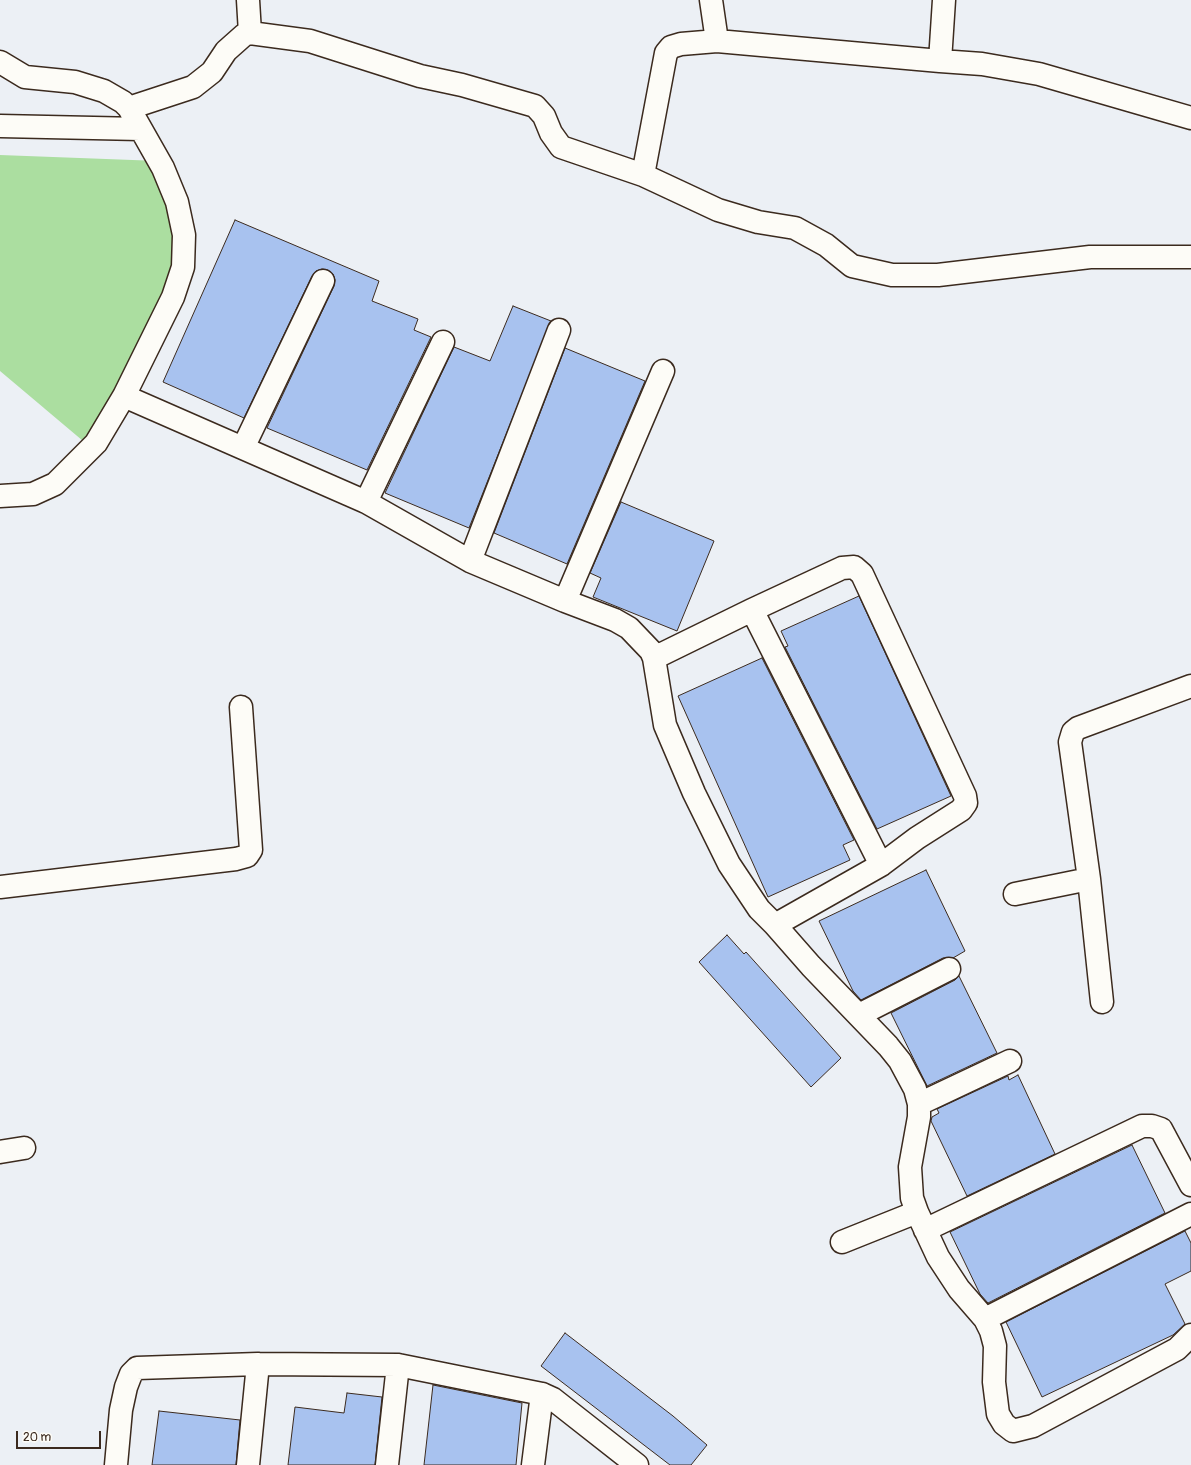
<!DOCTYPE html>
<style>
body{margin:0}
#map{position:relative;width:1191px;height:1465px;overflow:hidden;background:#ecf0f5;font-family:Pangolin,sans-serif}
canvas{display:block}
.scale{position:absolute;left:16px;top:1431px;width:85px;height:18px;box-sizing:border-box;border:2px solid #3b2a1e;border-top:0;padding-left:5px;font-size:12px;line-height:14px;white-space:nowrap;color:#3b2a1e;-webkit-text-stroke:3px #fdfcf7;paint-order:stroke}
</style>
<div id="map">
<canvas width="1191" height="1465"></canvas>
<div class="scale">20 m</div>
</div>
<script>
const context = document.querySelector('canvas').getContext('2d');
context.lineJoin = 'round';
function paint(path, color) {
  context.fillStyle = color;
  context.fill(path, 'evenodd');
}
function poly(rows) {
  const path = new Path2D();
  for (const r of rows) {
    path.moveTo(r[0], r[1]);
    for (let i = 2; i < r.length; i += 2) path.lineTo(r[i], r[i + 1]);
  }
  return path;
}
function strokePath(path, color, width, dash) {
  context.strokeStyle = color;
  context.lineWidth = width;
  context.lineCap = dash ? 'butt' : 'round';
  context.setLineDash(dash || []);
  context.stroke(path);
}
paint(poly([
 [0,155,159,161,184,215,176,296,89,446,0,371]
]), '#abdea0');
const building = poly([
 [235,220,379,281,372,301,418,319,414,330,431,337,367,470,267,428,334,286,335,280,333,274,328,270,322,269,316,271,312,276,244,418,163,382,235,220],
 [513,306,551,321,469,528,385,493,454,347,490,361,513,306],
 [565,348,645,381,567,564,494,533,565,348],
 [621,502,714,541,677,631,593,597,601,578,590,573,621,502],
 [859,596,951,796,877,829,785,647,788,646,781,631,859,596],
 [762,658,854,840,843,845,850,860,768,897,678,696,762,658],
 [926,870,965,951,953,958,943,958,861,1000,853,991,819,921,926,870],
 [727,935,744,954,746,952,841,1058,811,1087,699,962,727,935],
 [959,976,997,1053,927,1086,891,1013,955,980,959,976],
 [1018,1075,1055,1154,967,1196,931,1121,932,1117,939,1113,937,1109,1008,1076,1009,1080,1018,1075],
 [1132,1145,1165,1213,988,1303,980,1294,950,1232,1132,1145],
 [1185,1231,1191,1243,1191,1271,1165,1284,1185,1324,1173,1335,1042,1397,1006,1322,1185,1231],
 [565,1333,673,1416,707,1445,691,1465,670,1465,541,1366,565,1333],
 [433,1385,522,1403,516,1465,424,1465,433,1385],
 [347,1393,382,1397,375,1465,288,1465,295,1407,344,1413,347,1393],
 [159,1411,240,1420,236,1465,152,1465,159,1411]
]);
paint(building, '#a8c2ef');
strokePath(building, '#3b2a1e', 1);
const minor = poly([
 [248,0,250,33],
 [711,0,717,41],
 [944,0,940,61,982,64,1039,74,1191,118],
 [0,62,25,77,75,82,104,91,123,102,129,108,163,168,177,202,184,235,183,267,173,297,124,396,96,443,55,484,33,494,0,496],
 [129,108,193,87,212,72,226,51,244,35,250,33,310,41,420,76,462,85,535,106,544,116,551,133,561,147,643,175,718,210,758,222,795,228,826,245,852,266,892,275,938,275,1090,257,1191,257],
 [0,126,140,129],
 [643,175,666,53,671,47,681,44,717,41,940,61],
 [124,396,366,502,470,561,565,601,615,620,629,628,651,651,654,658,665,725,694,793,729,864,759,909,775,925,811,966,888,1046,900,1061,915,1089,919,1104,919,1117,910,1167,912,1198,917,1212,938,1257,959,1289,985,1319,991,1331,995,1346,994,1382,998,1414,1004,1424,1013,1431,1033,1426,1177,1349,1191,1335],
 [243,448,323,281],
 [366,502,443,342],
 [470,561,559,330],
 [565,601,663,371],
 [752,610,881,865],
 [654,658,752,610,842,568,854,567,862,574,965,796,966,803,961,810,917,838,881,865,775,925],
 [0,887,236,859,247,856,251,850,241,707],
 [1015,894,1089,879],
 [1102,1002,1089,879,1070,742,1073,732,1078,728,1191,686],
 [859,1015,949,969],
 [919,1104,1010,1061],
 [0,1152,24,1148],
 [925,1230,1142,1126,1152,1126,1161,1129,1191,1185],
 [842,1242,917,1212],
 [985,1319,1191,1214],
 [116,1465,121,1410,126,1387,131,1374,137,1368,258,1364,398,1365,542,1394,553,1399,637,1465],
 [248,1465,258,1364],
 [387,1465,398,1365],
 [533,1465,542,1394]
]);
strokePath(minor, '#3b2a1e', 25);
strokePath(minor, '#fdfcf7', 22);
</script>
